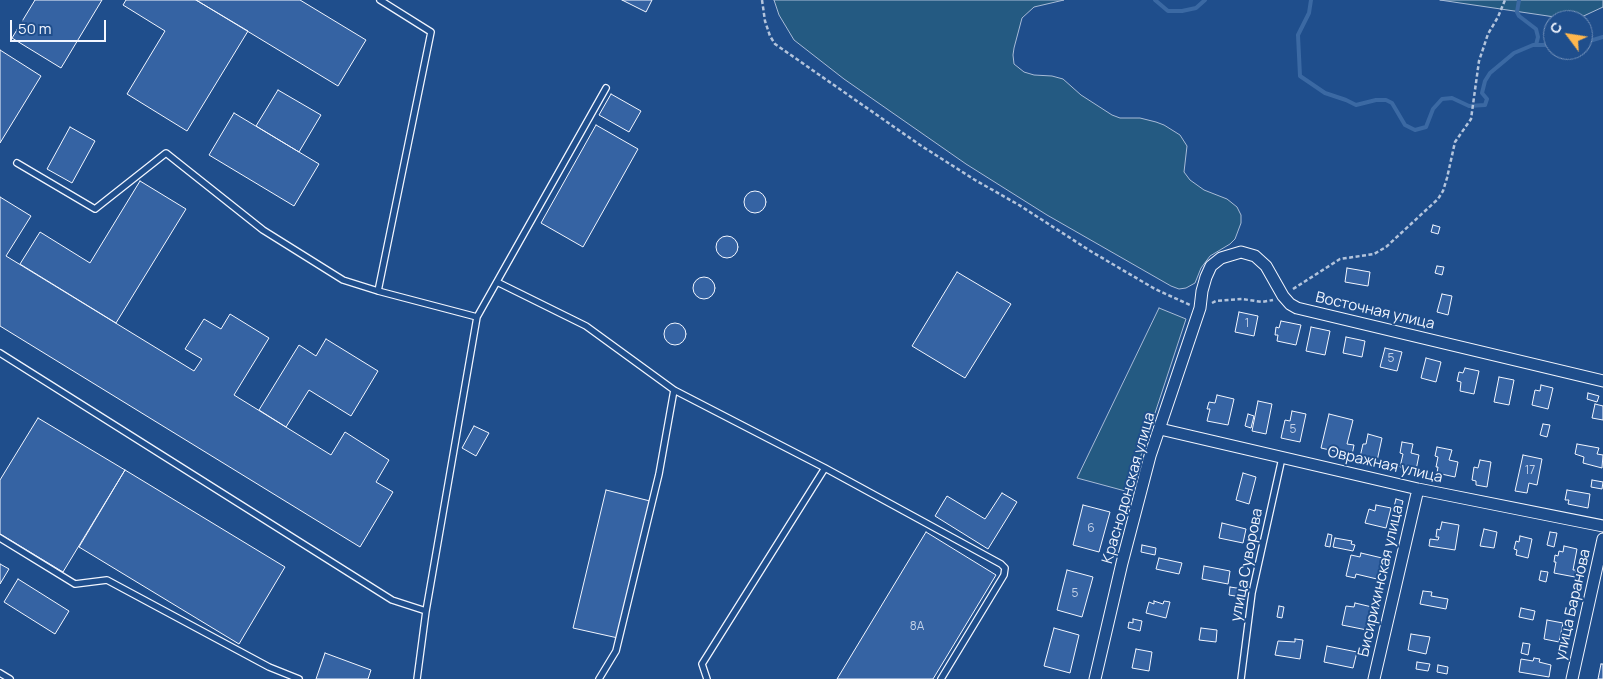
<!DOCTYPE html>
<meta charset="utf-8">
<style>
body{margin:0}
#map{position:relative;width:1603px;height:679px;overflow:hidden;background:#1f4e8c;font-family:Manrope,sans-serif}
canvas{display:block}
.north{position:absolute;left:1543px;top:10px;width:50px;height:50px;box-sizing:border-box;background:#1f4e8c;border:1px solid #7391ba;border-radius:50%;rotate:301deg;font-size:14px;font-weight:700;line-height:20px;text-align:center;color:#f2f6ff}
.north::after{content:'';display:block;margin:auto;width:18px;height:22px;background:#ffb74d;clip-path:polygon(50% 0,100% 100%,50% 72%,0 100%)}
.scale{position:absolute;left:10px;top:20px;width:96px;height:22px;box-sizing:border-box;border:2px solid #f2f6ff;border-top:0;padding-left:6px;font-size:15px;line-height:18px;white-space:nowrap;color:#f2f6ff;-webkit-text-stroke:4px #1f4e8c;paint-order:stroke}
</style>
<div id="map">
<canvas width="1603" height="679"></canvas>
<div class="north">С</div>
<div class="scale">50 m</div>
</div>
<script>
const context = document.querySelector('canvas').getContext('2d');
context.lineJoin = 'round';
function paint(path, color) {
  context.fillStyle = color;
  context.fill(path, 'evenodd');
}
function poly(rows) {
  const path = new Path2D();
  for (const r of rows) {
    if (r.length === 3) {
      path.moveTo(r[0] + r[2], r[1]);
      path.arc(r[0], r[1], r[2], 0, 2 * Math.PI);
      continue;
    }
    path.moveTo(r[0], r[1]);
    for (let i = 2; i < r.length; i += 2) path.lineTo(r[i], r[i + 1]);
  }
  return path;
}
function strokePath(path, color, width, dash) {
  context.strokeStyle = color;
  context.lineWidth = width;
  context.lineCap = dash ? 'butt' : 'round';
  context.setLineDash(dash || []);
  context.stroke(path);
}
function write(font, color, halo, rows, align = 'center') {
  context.font = font + ' Manrope,sans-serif';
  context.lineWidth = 4;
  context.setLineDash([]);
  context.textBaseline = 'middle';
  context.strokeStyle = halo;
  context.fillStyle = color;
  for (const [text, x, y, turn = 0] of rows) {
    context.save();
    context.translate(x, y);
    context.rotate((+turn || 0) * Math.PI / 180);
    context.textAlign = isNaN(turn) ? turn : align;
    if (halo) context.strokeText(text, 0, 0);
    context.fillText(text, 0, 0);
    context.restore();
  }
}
const green = poly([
 [774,0,1064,0,1034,7,1022,18,1014,48,1013,55,1014,64,1024,72,1034,75,1052,76,1063,79,1081,95,1112,115,1120,118,1140,118,1156,122,1164,125,1180,135,1187,146,1184,172,1190,180,1204,190,1227,199,1237,207,1241,215,1241,223,1235,239,1230,244,1210,256,1201,268,1195,283,1186,288,1179,289,1171,286,1047,215,966,164,844,79,794,40,779,15,774,0],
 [1440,0,1603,0,1603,7,1575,20,1440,0],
 [1159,308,1186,319,1129,492,1077,478,1159,308]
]);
paint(green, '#245a82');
strokePath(green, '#a8bbd7', 1);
strokePath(poly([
 [1155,0,1168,11,1182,11,1196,8,1205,0],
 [1311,0,1309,13,1298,35,1300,76,1325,93,1346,100,1356,105,1376,100,1386,100,1392,103,1405,125,1415,130,1426,127,1433,109,1442,99,1452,98,1469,106,1485,105,1487,99,1482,93,1485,81,1490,73,1514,53,1533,45,1553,45],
 [1519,0,1517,12,1519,16,1536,29,1538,37,1536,45],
 [1583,43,1603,37]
]), '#3b69a3', 4);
const building = poly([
 [35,0,102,0,61,68,12,38,35,0],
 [126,0,196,0,248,31,187,131,127,94,165,31,123,5,126,0],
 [196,0,300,0,366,40,338,86,196,0],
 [622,0,652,0,646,12,622,0],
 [0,50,41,76,0,143,0,50],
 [278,90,321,115,299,152,256,126,278,90],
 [611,94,641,111,629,132,599,115,611,94],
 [234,113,319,164,294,206,209,155,234,113],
 [596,125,638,149,583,247,541,223,596,125],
 [70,127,95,141,72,183,47,169,70,127],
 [140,181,186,209,116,323,20,264,40,232,90,263,140,181],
 [755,202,11],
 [0,197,31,216,6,256,194,371,202,359,185,349,204,319,221,329,230,314,269,338,234,395,331,455,345,432,389,460,376,482,393,492,360,547,0,326,0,197],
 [1433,225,1440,227,1438,234,1431,232,1433,225],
 [727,247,11],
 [1437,266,1444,267,1442,275,1435,273,1437,266],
 [1347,268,1370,272,1368,286,1345,282,1347,268],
 [957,272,1011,304,965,378,912,346,957,272],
 [704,288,11],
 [1442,294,1452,296,1448,315,1437,312,1442,294],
 [1239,312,1258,316,1254,336,1235,332,1239,312],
 [1281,321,1301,325,1296,345,1277,341,1278,335,1275,335,1276,327,1279,328,1281,321],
 [675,334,11],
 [1311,327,1330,331,1325,355,1306,351,1311,327],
 [1346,337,1365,341,1362,357,1343,353,1346,337],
 [326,339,378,371,351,416,309,390,286,427,259,410,299,345,316,356,326,339],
 [1385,348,1402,352,1397,371,1380,367,1385,348],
 [1426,358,1441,362,1436,382,1421,378,1426,358],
 [1465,368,1479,371,1474,394,1460,391,1461,382,1457,381,1459,372,1463,373,1465,368],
 [1499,377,1514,380,1509,405,1494,402,1499,377],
 [1541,385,1553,388,1548,409,1532,405,1535,390,1540,391,1541,385],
 [1588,393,1599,396,1597,402,1587,399,1588,393],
 [1217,395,1234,399,1228,425,1207,421,1210,409,1207,409,1209,402,1215,403,1217,395],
 [1258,401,1272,404,1266,434,1252,431,1258,401],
 [1595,404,1603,406,1603,420,1592,418,1595,404],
 [1292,411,1306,414,1300,442,1281,438,1285,420,1290,421,1292,411],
 [1248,414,1254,416,1251,428,1245,426,1248,414],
 [1329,414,1353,420,1347,444,1354,445,1352,455,1321,448,1329,414],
 [38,418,125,470,63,572,0,534,0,480,38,418],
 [1543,424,1550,425,1547,437,1540,435,1543,424],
 [474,426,489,433,476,456,462,448,474,426],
 [1368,434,1382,438,1377,461,1360,457,1363,444,1366,444,1368,434],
 [1402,442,1413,444,1411,453,1419,455,1416,470,1400,467,1403,454,1400,453,1402,442],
 [1577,444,1599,448,1597,454,1603,455,1602,468,1583,463,1584,457,1575,454,1577,444],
 [1437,447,1452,450,1449,460,1458,462,1455,477,1437,473,1438,467,1436,467,1438,457,1435,456,1437,447],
 [1523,455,1542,459,1537,485,1529,483,1527,493,1515,491,1523,455],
 [1480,460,1491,462,1487,487,1476,485,1476,481,1472,480,1474,467,1478,468,1480,460],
 [125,470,285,567,239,644,79,547,125,470],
 [1243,473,1256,477,1249,504,1236,500,1243,473],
 [1592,480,1603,482,1602,489,1591,487,1592,480],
 [606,490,650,501,618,638,573,628,606,490],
 [1567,490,1590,494,1588,508,1568,504,1569,500,1565,500,1567,490],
 [1002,493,1017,502,988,549,935,516,947,496,985,519,1002,493],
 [1396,499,1403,501,1400,513,1393,511,1396,499],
 [1083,505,1110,512,1099,552,1073,545,1083,505],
 [1376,505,1391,508,1386,528,1365,523,1369,509,1375,511,1376,505],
 [1442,522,1459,525,1455,550,1429,546,1430,539,1438,540,1439,537,1436,537,1437,529,1440,530,1442,522],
 [1222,523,1246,529,1243,543,1219,538,1222,523],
 [1484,529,1497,532,1494,548,1480,546,1484,529],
 [926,532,996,575,933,679,837,679,926,532],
 [1550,532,1557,533,1554,547,1547,545,1550,532],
 [1328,534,1332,535,1330,547,1325,546,1328,534],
 [1520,536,1532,539,1528,558,1516,555,1517,550,1514,549,1516,541,1519,542,1520,536],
 [1335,538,1352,541,1351,544,1355,545,1353,551,1333,547,1335,538],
 [1142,545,1156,548,1155,555,1141,552,1142,545],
 [1564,546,1577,549,1573,570,1576,570,1575,577,1554,573,1556,562,1554,562,1555,555,1558,556,1559,551,1563,552,1564,546],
 [1361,553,1382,558,1377,579,1356,574,1355,578,1346,576,1351,555,1360,557,1361,553],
 [1159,558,1182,563,1179,574,1156,569,1159,558],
 [0,564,9,569,0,584,0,564],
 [1204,566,1230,571,1228,584,1202,579,1204,566],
 [1067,570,1093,577,1082,617,1057,610,1067,570],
 [1541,571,1548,572,1546,582,1539,580,1541,571],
 [18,579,69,611,55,634,4,602,18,579],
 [1230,587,1243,589,1241,597,1229,595,1230,587],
 [1423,591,1432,592,1431,596,1448,599,1446,609,1420,604,1423,591],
 [1154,601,1163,604,1164,601,1170,602,1166,618,1146,613,1149,602,1154,604,1154,601],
 [1355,603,1372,607,1367,630,1342,625,1346,606,1354,607,1355,603],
 [1279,606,1284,607,1282,618,1277,617,1279,606],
 [1521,608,1535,611,1533,620,1519,617,1521,608],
 [1133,619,1142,621,1140,631,1128,628,1129,622,1133,623,1133,619],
 [1547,620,1563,623,1559,642,1544,639,1547,620],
 [1054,628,1079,635,1070,673,1044,666,1054,628],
 [1201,628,1217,630,1216,642,1199,640,1201,628],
 [1411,634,1430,637,1426,654,1408,650,1411,634],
 [1295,639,1303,640,1300,659,1275,655,1278,641,1295,642,1295,639],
 [1523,643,1530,644,1528,655,1521,653,1523,643],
 [1327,646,1357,652,1353,668,1324,662,1327,646],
 [1136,649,1152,652,1149,671,1132,668,1136,649],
 [325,653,371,670,368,679,316,679,325,653],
 [1534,658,1540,659,1539,662,1551,665,1549,677,1519,672,1521,659,1533,661,1534,658],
 [1417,662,1430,664,1428,671,1416,669,1417,662],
 [1601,664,1603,664,1603,679,1598,679,1601,664],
 [1438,665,1448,667,1447,674,1437,672,1438,665]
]);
paint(building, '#3563a3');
strokePath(building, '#f2f6ff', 1);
const lane = poly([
 [17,163,95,209,166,153,263,230,343,280,378,291,477,317,426,611,417,679],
 [497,282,586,326,674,390,825,468,1001,564,1005,568,1004,575,941,679],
 [378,291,431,32,380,0],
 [477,317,606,88],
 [0,353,392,600,426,611],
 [0,538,75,584,107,580,269,667,299,679],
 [0,673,10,679],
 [599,679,616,651,659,474,674,390],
 [707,679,702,664,825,468],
 [1241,679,1252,593,1282,458]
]);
const street = poly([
 [1160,429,1418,489,1603,526],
 [1095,679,1122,563,1150,456,1200,308,1202,291,1206,277,1211,266,1221,258,1241,252,1255,256,1266,266,1283,296,1290,304,1297,308,1603,381],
 [1374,679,1418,489],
 [1572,679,1603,539]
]);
strokePath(lane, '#f2f6ff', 8);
strokePath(street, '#f2f6ff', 13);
strokePath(poly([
 [762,0,765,21,770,36,775,44,920,145,975,180,1019,205,1092,252,1155,289,1190,305],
 [1293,289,1340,259,1374,254,1386,247,1438,199,1443,191,1447,178,1455,142,1471,119,1479,61,1488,34,1498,17,1505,0],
 [1212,303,1216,301,1242,299,1262,302,1273,300]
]), '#b3c4dc', 2.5, [4, 2.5]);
strokePath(lane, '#1f4e8c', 5.5);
strokePath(street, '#1f4e8c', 11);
write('12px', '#c3d1e8', null, [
 ["1",1247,324],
 ["5",1391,359],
 ["5",1293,430],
 ["17",1530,471],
 ["6",1091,529],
 ["5",1075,594],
 ["8А",917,627]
]);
write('15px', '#f2f6ff', '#1f4e8c', [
 ["Восточная улица",1375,311,13],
 ["Овражная улица",1385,465,13],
 ["Краснодонская улица",1129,488,-74],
 ["улица Суворова",1247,565,-79],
 ["Бисирихинская улица",1381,581,-77],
 ["улица Баранова",1573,605,-77]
]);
</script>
